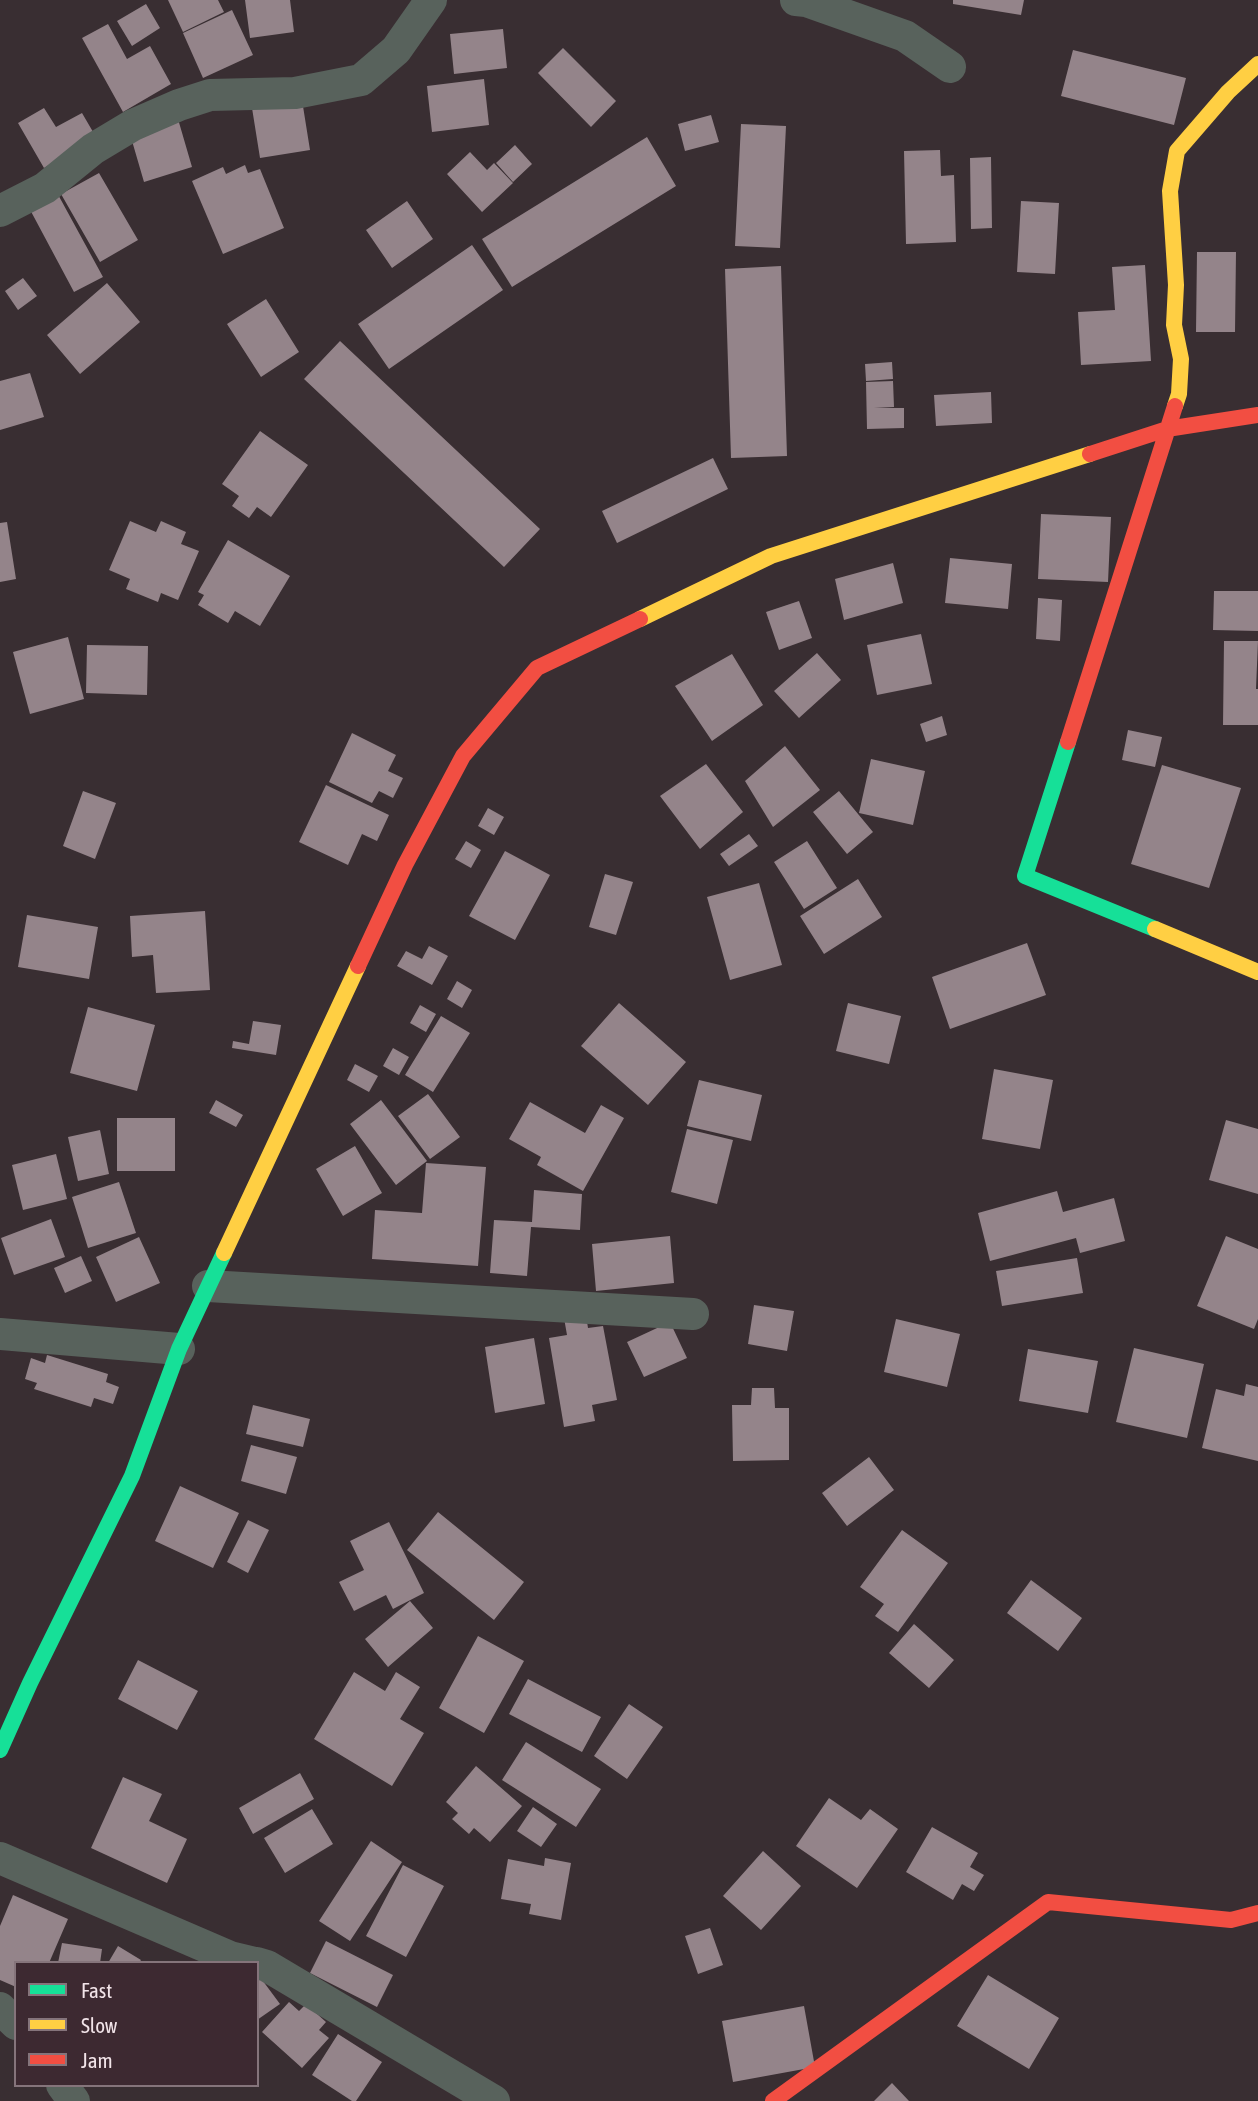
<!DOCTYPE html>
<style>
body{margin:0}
#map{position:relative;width:1258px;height:2101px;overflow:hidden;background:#392e32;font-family:"Asap Condensed",sans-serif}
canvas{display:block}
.legend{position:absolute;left:14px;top:1961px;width:245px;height:126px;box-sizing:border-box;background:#3d2931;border:2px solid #85747b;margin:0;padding:9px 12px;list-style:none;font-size:21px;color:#f2e4e9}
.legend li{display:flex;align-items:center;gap:14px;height:35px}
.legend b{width:35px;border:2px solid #85747b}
</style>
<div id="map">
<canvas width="1258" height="2101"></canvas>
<ul class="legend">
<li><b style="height:9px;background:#16e098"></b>Fast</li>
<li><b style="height:9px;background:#ffcf43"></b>Slow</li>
<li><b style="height:9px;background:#f24e42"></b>Jam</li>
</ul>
</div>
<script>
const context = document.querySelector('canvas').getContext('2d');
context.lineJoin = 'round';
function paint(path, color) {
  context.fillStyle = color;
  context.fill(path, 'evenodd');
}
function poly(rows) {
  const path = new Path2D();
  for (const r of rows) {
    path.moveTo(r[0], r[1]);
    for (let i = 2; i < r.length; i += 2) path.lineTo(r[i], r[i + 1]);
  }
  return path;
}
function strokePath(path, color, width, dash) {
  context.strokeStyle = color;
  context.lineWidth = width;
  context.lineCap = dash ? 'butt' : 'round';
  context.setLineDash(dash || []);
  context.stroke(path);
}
paint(poly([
 [168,0,218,0,224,12,183,32],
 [245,0,290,0,294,32,250,38],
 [953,0,1024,0,1021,15,953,4],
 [146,4,160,28,132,46,117,21],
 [232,10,253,55,203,78,183,33],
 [108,24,127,59,150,46,171,84,123,112,82,38],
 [503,29,507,68,454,74,450,34],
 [563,48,616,101,591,127,538,73],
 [1073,50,1186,78,1174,125,1061,96],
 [484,79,489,125,432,132,427,86],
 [302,100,310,150,260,158,252,108],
 [44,108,56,127,82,113,96,137,44,168,18,123],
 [711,115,719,142,685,151,678,124],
 [178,119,192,167,144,182,130,134],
 [741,124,786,126,780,248,735,246],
 [647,137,676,186,512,287,482,239],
 [515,145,532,164,513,182,496,163],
 [940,150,941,176,954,175,956,242,906,244,904,151],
 [470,152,487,170,494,163,513,183,482,212,447,174],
 [991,157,992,228,971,229,970,158],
 [245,165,248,173,260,169,284,228,223,254,192,181,223,167,226,174],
 [99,173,138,240,100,262,61,194],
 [55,189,103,277,74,292,27,204],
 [407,201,433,239,392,268,366,230],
 [1021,201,1059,203,1055,274,1017,272],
 [472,245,503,290,389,369,358,324],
 [1197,252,1236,252,1235,332,1196,332],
 [1145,265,1151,361,1081,365,1078,312,1115,310,1112,267],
 [781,266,787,456,731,458,725,269],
 [23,278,37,296,18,310,5,291],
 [107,283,140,322,80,374,47,335],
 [266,299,299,352,261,377,227,324],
 [340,341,540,529,504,567,304,379],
 [892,362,893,379,866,381,865,364],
 [30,373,44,417,0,430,0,381],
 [893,381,894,407,874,408,904,408,904,428,867,429,866,382],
 [991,392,992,423,936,426,934,395],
 [260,431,308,465,271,517,257,507,249,518,232,506,239,496,222,484],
 [713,458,728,489,617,543,602,511],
 [1041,514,1111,517,1108,582,1038,579],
 [130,521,156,532,161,521,186,532,181,544,199,551,178,600,161,593,158,602,126,589,130,579,109,570],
 [7,522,16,579,0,582,0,523],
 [228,540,290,576,260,626,235,611,228,623,198,605,204,595,198,592],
 [950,558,1012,564,1008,609,945,603],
 [893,563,903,603,844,620,835,579],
 [1214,591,1258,591,1258,631,1213,630],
 [1038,598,1062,600,1060,641,1036,639],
 [799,601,812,638,779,650,766,612],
 [921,634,932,684,877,695,867,645],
 [68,637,84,699,30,714,13,652],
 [1224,641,1258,641,1256,689,1258,689,1258,725,1223,725],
 [87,645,148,646,147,695,86,693],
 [817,653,841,680,799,718,774,691],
 [732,654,763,705,712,741,675,686],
 [942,716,947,735,926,742,920,724],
 [1128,730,1162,737,1155,767,1122,760],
 [352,733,396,755,388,771,403,778,393,798,379,791,372,803,329,782],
 [785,746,820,790,773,827,745,781],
 [871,759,925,771,913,825,859,813],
 [706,764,743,812,700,849,660,796],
 [1162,765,1241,788,1209,888,1131,864],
 [326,785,389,815,377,841,362,834,348,865,299,842],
 [83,791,116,803,95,859,63,846],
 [839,791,873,832,847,854,813,812],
 [488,808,504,817,494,835,478,826],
 [749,834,758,846,729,866,720,854],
 [466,841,481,850,471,868,455,859],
 [807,841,837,888,804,909,774,862],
 [505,851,550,875,515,940,469,916],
 [605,874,633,882,616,935,589,927],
 [858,879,882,917,824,954,800,916],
 [759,883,782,965,730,980,707,897],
 [205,911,210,990,156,993,153,955,132,957,130,916],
 [27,915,98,927,89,979,18,967],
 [1027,943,1046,995,950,1029,932,977],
 [429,946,448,956,432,985,397,966,406,951,422,959],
 [457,981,472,990,462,1008,447,999],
 [619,1003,686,1062,648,1105,581,1046],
 [848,1003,901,1016,889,1064,836,1051],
 [420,1005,436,1014,426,1032,410,1023],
 [88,1007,155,1025,137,1091,70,1073],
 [441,1016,470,1033,433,1092,405,1075],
 [253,1021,281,1025,276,1055,232,1048,233,1041,249,1044],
 [393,1048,409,1057,399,1075,383,1066],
 [355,1064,378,1076,369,1092,347,1080],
 [994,1069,1053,1080,1040,1149,982,1139],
 [699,1080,762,1095,751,1141,687,1126],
 [428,1094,460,1137,430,1159,398,1116],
 [216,1100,243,1115,236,1127,209,1113],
 [381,1100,427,1161,396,1185,350,1124],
 [530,1102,585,1133,601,1105,624,1118,583,1191,537,1165,541,1157,509,1139],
 [117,1118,175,1118,175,1171,117,1171],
 [1226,1120,1258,1129,1258,1194,1209,1180],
 [687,1129,733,1140,717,1204,671,1192],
 [100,1130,109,1174,78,1181,68,1137],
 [355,1146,382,1193,343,1216,316,1169],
 [56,1154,67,1199,23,1210,12,1165],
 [426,1163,486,1167,478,1266,372,1259,375,1210,422,1213],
 [119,1182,136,1233,88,1248,72,1197],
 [534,1190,582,1194,580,1230,531,1227,527,1276,490,1273,494,1220,532,1222],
 [1057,1191,1063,1212,1114,1198,1125,1241,1080,1253,1076,1238,990,1261,978,1213],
 [51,1219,65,1257,14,1275,1,1238],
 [670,1236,674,1283,596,1291,592,1244],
 [1226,1236,1258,1249,1258,1319,1254,1329,1197,1306],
 [139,1237,160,1283,116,1302,96,1257],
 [81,1256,92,1281,65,1293,54,1268],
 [1077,1258,1083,1293,1002,1306,996,1271],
 [754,1305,794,1311,787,1351,748,1344],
 [586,1315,588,1328,603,1326,617,1400,592,1405,595,1421,564,1427,549,1338,567,1335,564,1318],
 [896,1319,960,1334,947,1387,884,1372],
 [670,1322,687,1358,644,1377,627,1342],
 [534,1338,545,1404,495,1413,485,1347],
 [1134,1348,1204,1364,1187,1438,1116,1422],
 [1028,1349,1098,1361,1088,1413,1019,1401],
 [47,1355,108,1374,106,1382,119,1387,113,1404,94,1398,91,1407,34,1389,37,1383,25,1379,31,1358,45,1363],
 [1246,1384,1258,1387,1258,1461,1202,1448,1216,1389,1244,1396],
 [752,1388,774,1388,775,1408,789,1408,789,1460,733,1461,732,1405,751,1405],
 [253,1405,310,1419,303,1447,246,1434],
 [251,1445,297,1457,286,1494,241,1481],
 [869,1457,894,1490,847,1526,822,1493],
 [180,1486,239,1513,213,1568,155,1541],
 [438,1512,524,1582,494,1620,407,1550],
 [248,1520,269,1530,248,1573,227,1562],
 [389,1522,424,1593,393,1609,386,1595,354,1611,339,1582,364,1570,350,1541],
 [902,1530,948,1563,898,1632,875,1616,884,1604,860,1587],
 [1031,1580,1082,1618,1058,1651,1007,1613],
 [410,1601,433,1628,388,1667,365,1639],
 [914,1624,954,1660,929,1688,889,1653],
 [478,1636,524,1661,484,1733,439,1708],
 [138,1660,198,1691,177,1730,118,1699],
 [354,1672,385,1691,396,1672,420,1687,400,1719,424,1733,392,1786,314,1739],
 [528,1679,601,1717,582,1752,509,1714],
 [629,1704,663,1727,627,1779,594,1756],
 [526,1742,601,1789,576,1827,502,1780],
 [476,1766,522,1806,490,1842,474,1828,469,1834,452,1819,458,1813,446,1802],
 [300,1773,314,1799,253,1834,239,1808],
 [123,1777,162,1794,149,1821,187,1839,167,1883,91,1848],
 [829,1798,861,1820,870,1809,898,1829,857,1888,796,1846],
 [533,1807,557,1824,541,1847,517,1831],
 [312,1809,333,1844,285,1873,264,1838],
 [932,1827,978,1853,970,1867,984,1875,974,1891,962,1884,953,1900,906,1872],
 [371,1841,402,1862,350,1941,319,1921],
 [763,1851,801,1886,761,1930,723,1896],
 [545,1858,571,1863,561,1920,529,1914,531,1904,501,1899,508,1859,544,1866],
 [403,1865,444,1886,406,1957,366,1936],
 [13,1895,68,1919,49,1963,16,1963,16,1987,0,1980,0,1926],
 [710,1928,723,1965,698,1974,685,1936],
 [326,1941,393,1975,377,2007,310,1973],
 [62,1943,102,1949,100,1963,58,1963],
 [118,1946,141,1960,139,1963,108,1963],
 [257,1973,280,2004,257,2020],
 [988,1975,1059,2018,1029,2069,957,2026],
 [289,2002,299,2011,306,2004,326,2022,319,2030,329,2038,302,2068,262,2032],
 [804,2006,815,2067,733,2082,722,2021],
 [338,2034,382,2062,356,2101,352,2101,312,2075],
 [892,2083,909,2101,874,2101]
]), '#94848a');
strokePath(poly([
 [796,0,806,1,905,36,950,67],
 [0,211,45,188,93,149,133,125,179,105,210,95,295,93,361,80,396,50,431,0],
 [208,1286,693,1314],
 [0,1334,179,1349],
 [0,1858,230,1957,255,1963],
 [257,1963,267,1966,494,2101],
 [0,2008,16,2024],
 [62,2085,74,2101]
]), '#58625c', 32);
strokePath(poly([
 [1068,742,1025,876,1155,929],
 [0,1750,30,1683,132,1476,179,1349,224,1253]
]), '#16e098', 16);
strokePath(poly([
 [1175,406,1179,394,1181,359,1174,325,1176,285,1170,191,1177,151,1228,92,1258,64],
 [640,619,771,556,1090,454],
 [1155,929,1258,972],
 [224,1253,358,966]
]), '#ffcf43', 16);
strokePath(poly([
 [1090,454,1167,429,1258,415],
 [1068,742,1175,406],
 [358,966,405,865,463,756,537,668,640,619],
 [773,2101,1048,1902,1231,1920,1258,1913]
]), '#f24e42', 16);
</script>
